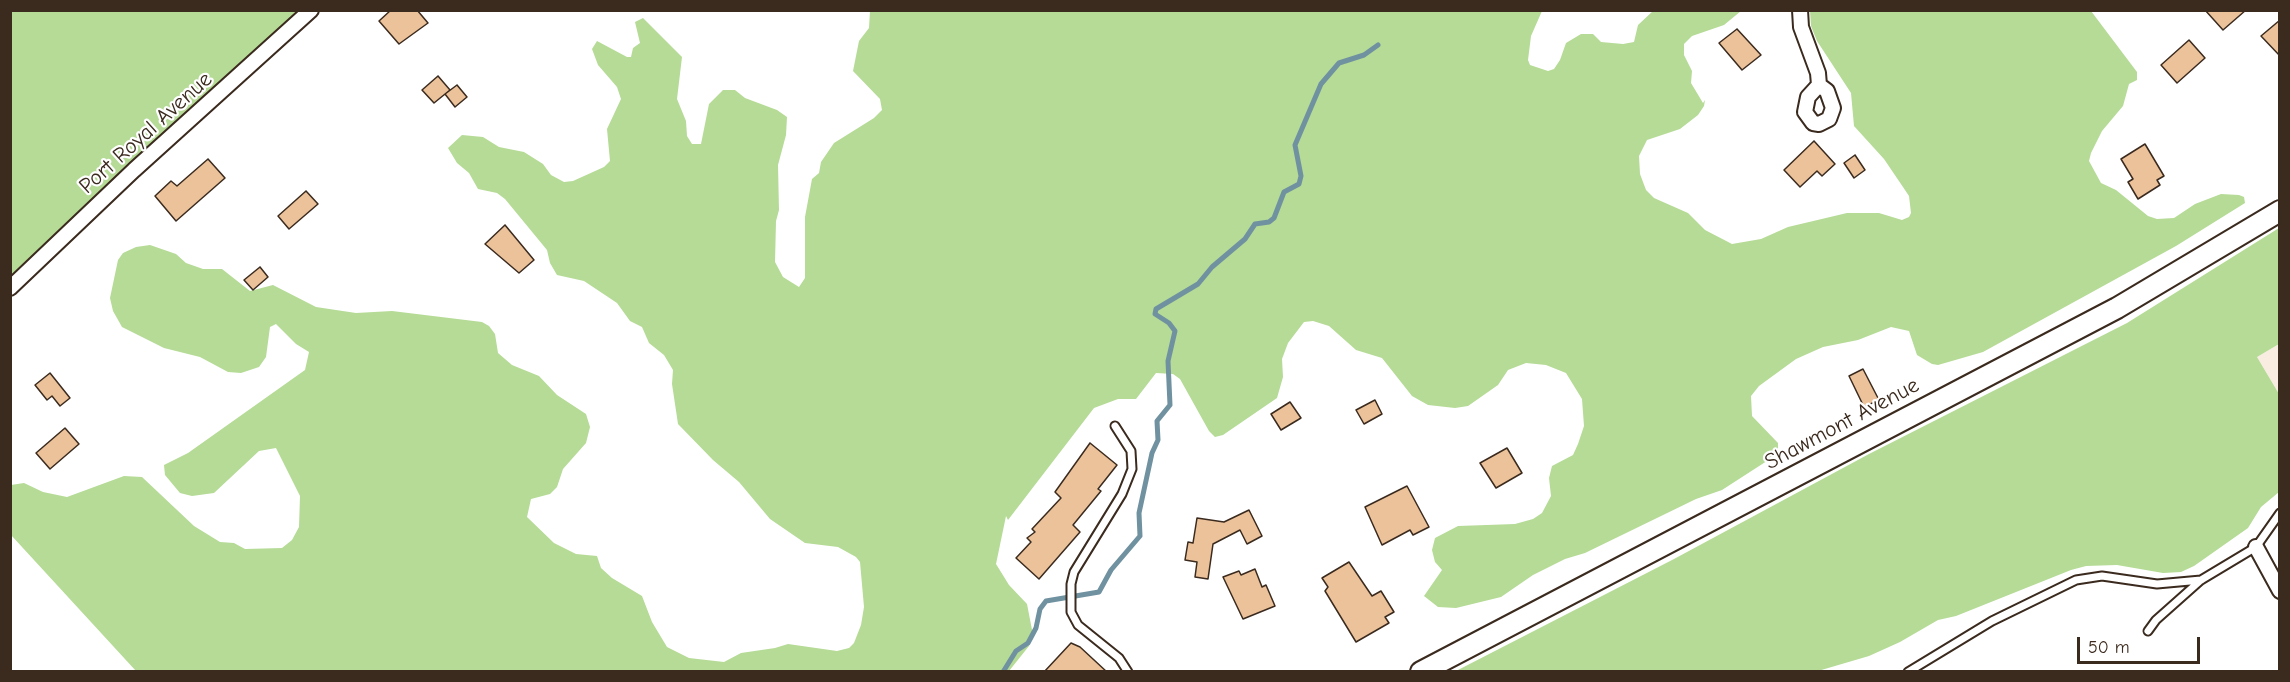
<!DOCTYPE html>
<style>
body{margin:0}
#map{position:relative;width:2290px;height:682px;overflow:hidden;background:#fff;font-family:"Comic Neue",sans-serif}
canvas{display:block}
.frame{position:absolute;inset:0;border:12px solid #3b2a1e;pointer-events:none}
.scale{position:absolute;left:2077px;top:637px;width:123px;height:27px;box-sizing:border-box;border:3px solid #3b2a1e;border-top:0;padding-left:8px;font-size:18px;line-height:21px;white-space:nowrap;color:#3b2a1e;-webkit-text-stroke:4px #fff;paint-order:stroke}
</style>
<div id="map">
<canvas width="2290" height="682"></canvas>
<div class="frame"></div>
<div class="scale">50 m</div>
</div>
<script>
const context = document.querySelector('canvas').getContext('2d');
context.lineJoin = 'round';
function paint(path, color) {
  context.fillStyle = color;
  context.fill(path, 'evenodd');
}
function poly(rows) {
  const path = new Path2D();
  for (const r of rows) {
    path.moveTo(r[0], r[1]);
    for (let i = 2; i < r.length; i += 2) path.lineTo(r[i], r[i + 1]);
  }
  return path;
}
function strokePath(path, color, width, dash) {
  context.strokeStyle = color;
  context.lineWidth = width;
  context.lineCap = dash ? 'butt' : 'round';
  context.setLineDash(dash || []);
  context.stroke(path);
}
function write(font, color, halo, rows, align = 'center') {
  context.font = font + ' "Comic Neue",sans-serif';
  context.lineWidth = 4.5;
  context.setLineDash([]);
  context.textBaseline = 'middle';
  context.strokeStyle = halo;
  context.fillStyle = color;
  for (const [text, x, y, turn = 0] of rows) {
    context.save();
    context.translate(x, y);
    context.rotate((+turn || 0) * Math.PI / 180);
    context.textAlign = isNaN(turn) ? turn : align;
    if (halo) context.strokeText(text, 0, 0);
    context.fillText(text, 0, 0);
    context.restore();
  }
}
paint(poly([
 [2279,344,2279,394,2257,357]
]), '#f9ede1');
paint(poly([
 [10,11,304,11,11,280],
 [870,11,1542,11,1531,36,1528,60,1530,65,1548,71,1554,69,1560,60,1566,43,1581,34,1593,34,1601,42,1623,44,1634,42,1638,25,1653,11,1741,11,1724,25,1692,36,1684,44,1684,55,1692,71,1691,83,1703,103,1705,100,1704,106,1698,115,1680,129,1647,140,1639,156,1640,174,1646,190,1654,198,1688,213,1705,230,1732,244,1761,239,1788,227,1847,213,1879,213,1902,220,1909,217,1911,213,1909,196,1903,187,1884,159,1854,126,1851,93,1817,41,1811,26,1810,11,2091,11,2137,72,2137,80,2129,84,2123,106,2102,131,2091,153,2089,161,2101,183,2116,190,2148,216,2157,219,2174,218,2195,204,2221,194,2239,195,2244,197,2245,203,2176,246,1983,352,1938,365,1932,364,1917,355,1909,331,1891,327,1858,340,1823,347,1796,359,1759,386,1751,396,1752,416,1778,443,1778,450,1770,459,1722,490,1696,499,1585,553,1565,559,1533,575,1501,597,1456,608,1438,607,1424,596,1442,570,1435,562,1432,550,1435,538,1458,526,1515,524,1533,519,1542,513,1551,496,1549,478,1552,466,1573,455,1578,444,1584,426,1582,399,1566,373,1546,365,1526,363,1508,370,1498,385,1468,406,1455,408,1428,405,1412,396,1382,358,1356,350,1329,326,1313,321,1304,322,1288,343,1282,359,1283,377,1277,398,1223,435,1215,437,1209,431,1180,379,1173,374,1156,373,1136,399,1118,399,1094,408,1008,520,1006,516,996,564,1009,585,1027,604,1033,635,1029,646,1009,671,136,671,11,535,11,485,24,483,43,492,67,497,124,476,142,477,194,526,220,542,234,543,245,549,282,548,292,540,299,527,300,496,276,448,259,451,214,493,192,496,180,493,165,475,164,465,188,453,305,370,309,352,296,344,276,324,270,327,266,357,259,367,241,373,228,372,200,357,164,348,122,327,113,311,110,298,118,260,123,253,136,247,150,245,176,254,186,263,203,269,222,269,250,291,273,285,316,307,356,313,392,311,482,322,489,326,495,334,498,353,512,365,539,376,557,395,586,414,590,427,586,443,563,469,557,487,550,494,531,499,527,517,554,543,576,554,597,556,601,568,612,578,642,596,652,622,667,647,689,658,724,662,741,653,775,648,788,644,837,651,849,648,854,643,861,625,864,607,860,562,856,557,838,547,805,543,770,519,739,482,713,460,678,424,672,384,673,370,664,355,649,343,642,327,630,321,617,303,584,281,557,275,550,263,547,250,505,199,497,193,478,189,469,173,457,163,448,148,462,135,483,137,499,147,524,152,543,164,551,175,564,182,573,181,604,167,610,161,607,129,621,99,617,87,598,65,592,49,597,41,627,57,631,57,633,48,640,43,635,22,643,18,682,57,677,99,686,121,687,136,692,144,701,144,709,104,723,90,735,90,745,98,777,110,787,117,786,135,778,165,779,210,776,221,775,262,783,277,799,287,805,278,805,217,812,179,819,173,821,162,834,143,874,118,882,110,880,99,853,71,859,41,869,28],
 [2279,228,2279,344,2257,357,2279,394,2279,492,2261,507,2248,528,2194,566,2181,572,2163,573,2117,565,2086,566,2071,570,1956,616,1938,620,1900,642,1869,656,1818,671,1456,671,1674,559,1869,454,2127,323]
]), '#b5db96');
strokePath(poly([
 [1003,672,1016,651,1028,643,1036,628,1040,609,1046,601,1099,592,1111,570,1140,536,1139,513,1152,453,1158,440,1157,421,1170,405,1168,361,1175,331,1169,323,1155,314,1156,309,1198,284,1212,267,1245,239,1255,224,1269,222,1274,218,1284,192,1299,184,1301,176,1295,145,1321,84,1339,63,1364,55,1378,45]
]), '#7092a0', 5);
const building = poly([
 [391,10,417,10,428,23,399,44,379,21,391,10],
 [2205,10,2246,10,2223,30,2205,10],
 [2280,20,2280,56,2261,36,2280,20],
 [1737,29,1761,55,1742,70,1719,43,1737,29],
 [2189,40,2205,58,2177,83,2161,65,2189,40],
 [438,76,450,90,434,103,422,90,438,76],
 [457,85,467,97,455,107,445,94,457,85],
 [1814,141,1835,164,1822,176,1817,171,1800,187,1784,170,1814,141],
 [2145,144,2164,176,2157,180,2160,185,2138,199,2128,182,2133,179,2121,159,2145,144],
 [1855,155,1865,170,1854,178,1844,163,1855,155],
 [208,159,225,178,176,221,155,196,171,181,177,186,208,159],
 [306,191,318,204,289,229,278,216,306,191],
 [505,225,534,260,519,273,485,244,505,225],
 [260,267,268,277,253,290,244,280,260,267],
 [1863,369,1879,400,1864,407,1849,376,1863,369],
 [50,373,70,398,60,406,52,396,47,400,35,385,50,373],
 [1375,400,1382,414,1364,424,1356,410,1375,400],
 [1290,402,1301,418,1281,430,1271,414,1290,402],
 [65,428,79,444,50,469,36,453,65,428],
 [1090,443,1117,465,1098,489,1101,491,1073,525,1080,532,1039,579,1016,558,1031,542,1027,538,1035,532,1032,529,1061,498,1055,492,1090,443],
 [1507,448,1522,473,1496,488,1480,463,1507,448],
 [1407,486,1429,527,1413,535,1410,530,1382,545,1365,507,1407,486],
 [1249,510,1262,536,1247,544,1240,530,1213,544,1208,579,1195,577,1197,562,1185,560,1188,542,1193,543,1197,518,1224,522,1249,510],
 [1349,562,1372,596,1381,591,1394,612,1385,617,1389,623,1356,642,1325,591,1328,587,1322,578,1349,562],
 [1255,569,1262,587,1266,585,1275,606,1243,619,1223,577,1239,571,1241,575,1255,569],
 [1071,643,1080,647,1107,672,1044,672,1071,643]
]);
paint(building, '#ebc29a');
strokePath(building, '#3b2a1e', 1.5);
const service = poly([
 [1115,426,1131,451,1132,469,1122,494,1074,572,1071,584,1071,612,1078,625,1119,658,1128,672],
 [2148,631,2156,620,2201,580,2256,547,2280,513],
 [1908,672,1992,621,2076,580,2102,576,2157,584,2201,580]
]);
const minor = poly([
 [1800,10,1801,27,1818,73,1819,85],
 [1819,85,1827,91,1833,108,1829,119,1819,124,1813,123,1805,112,1808,97,1819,85],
 [10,288,134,170,311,10],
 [2256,547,2280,591]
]);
const secondary = poly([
 [1421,672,2117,308,2280,211]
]);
strokePath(service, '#3b2a1e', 11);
strokePath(minor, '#3b2a1e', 18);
strokePath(secondary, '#3b2a1e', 24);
strokePath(service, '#fff', 7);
strokePath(minor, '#fff', 14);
strokePath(secondary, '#fff', 20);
write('22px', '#3b2a1e', '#fff', [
 ["Port Royal Avenue",146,133,-42],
 ["Shawmont Avenue",1842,424,-28]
]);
</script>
